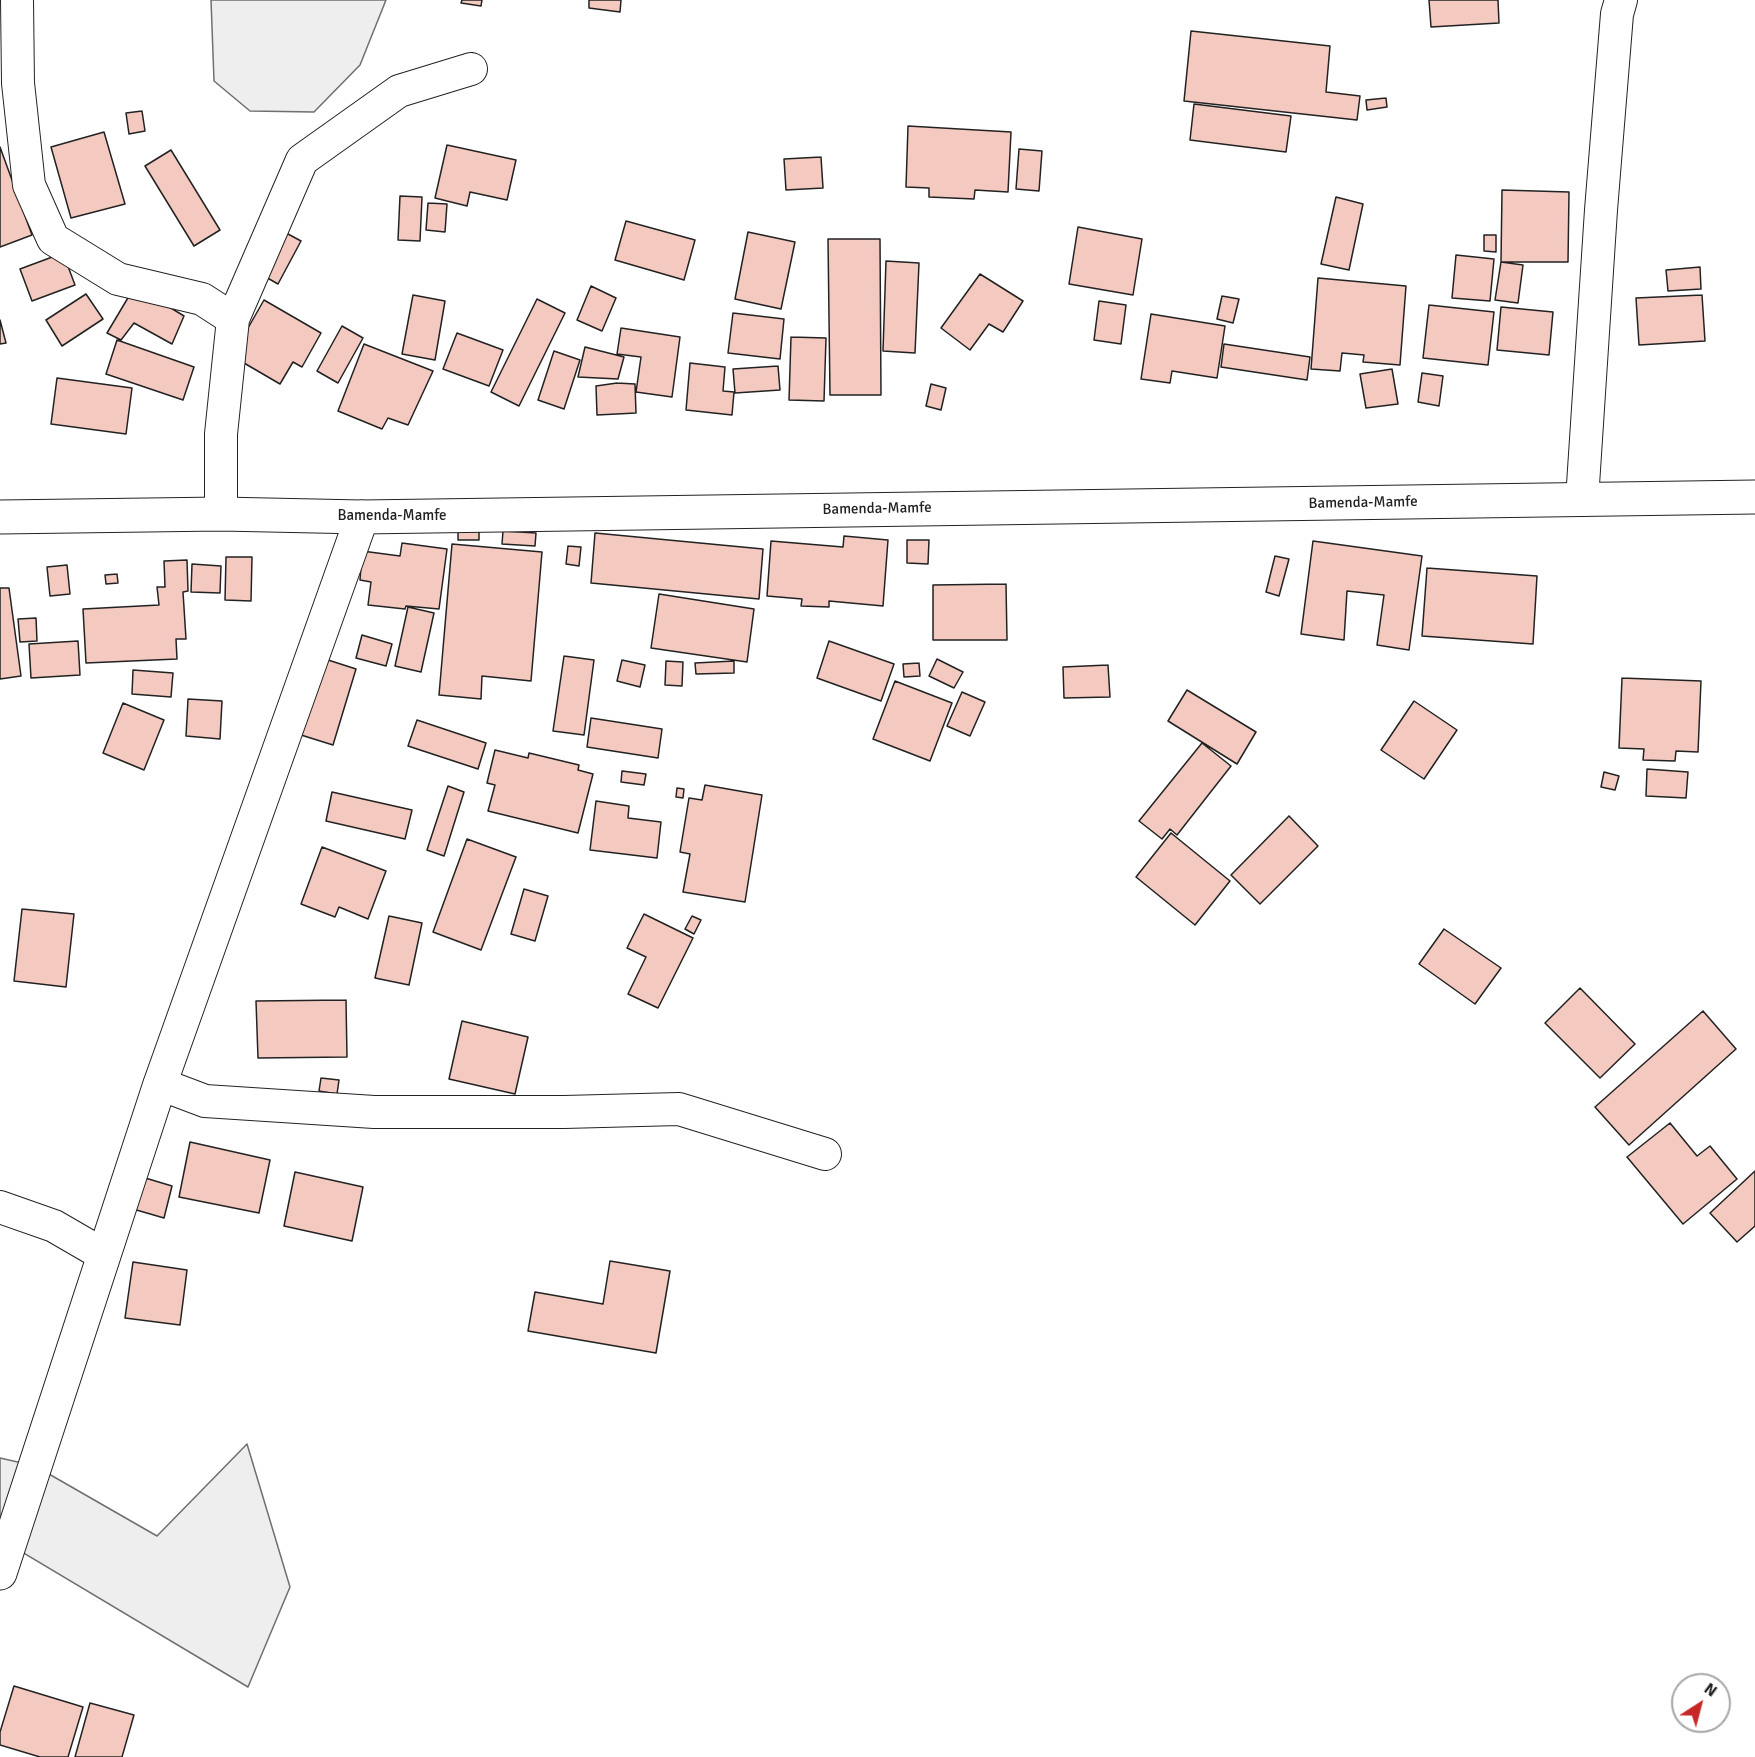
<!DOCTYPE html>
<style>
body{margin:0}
#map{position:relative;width:1755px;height:1757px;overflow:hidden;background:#fff;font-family:Signika,sans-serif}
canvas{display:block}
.north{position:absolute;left:1671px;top:1673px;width:60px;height:60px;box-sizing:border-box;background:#fff;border:2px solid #a7a7a7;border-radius:50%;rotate:36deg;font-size:16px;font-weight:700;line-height:24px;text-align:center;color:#222}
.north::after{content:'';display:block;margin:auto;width:21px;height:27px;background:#c62828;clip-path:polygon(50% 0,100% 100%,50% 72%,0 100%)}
</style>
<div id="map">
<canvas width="1755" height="1757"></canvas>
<div class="north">N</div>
</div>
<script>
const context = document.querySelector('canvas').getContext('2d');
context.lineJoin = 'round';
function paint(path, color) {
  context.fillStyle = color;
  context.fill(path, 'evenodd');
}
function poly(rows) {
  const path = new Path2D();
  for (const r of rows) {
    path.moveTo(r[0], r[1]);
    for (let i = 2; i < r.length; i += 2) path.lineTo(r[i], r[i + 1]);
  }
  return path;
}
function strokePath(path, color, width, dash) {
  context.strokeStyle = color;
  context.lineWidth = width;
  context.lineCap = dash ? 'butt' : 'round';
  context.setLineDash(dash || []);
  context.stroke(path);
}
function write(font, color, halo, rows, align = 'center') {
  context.font = font + ' Signika,sans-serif';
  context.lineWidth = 4.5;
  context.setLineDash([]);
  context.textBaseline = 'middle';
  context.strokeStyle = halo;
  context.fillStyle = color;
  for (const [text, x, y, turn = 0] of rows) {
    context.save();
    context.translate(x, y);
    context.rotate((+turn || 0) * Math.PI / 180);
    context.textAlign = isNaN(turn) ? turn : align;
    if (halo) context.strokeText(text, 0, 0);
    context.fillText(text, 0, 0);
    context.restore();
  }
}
const green = poly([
 [211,0,386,0,360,65,314,112,250,111,214,81,211,0],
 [247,1444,290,1587,248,1687,0,1539,0,1458,35,1466,157,1536,247,1444]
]);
paint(green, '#eee');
strokePath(green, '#6f6f6f', 1.5);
const building = poly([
 [462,0,482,0,481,6,461,3,462,0],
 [589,0,621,0,620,12,589,8,589,0],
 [1429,0,1498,0,1499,23,1431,27,1429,0],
 [1191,31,1330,46,1326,92,1360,96,1357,120,1184,101,1191,31],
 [1386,98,1387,107,1367,110,1366,100,1386,98],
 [1194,104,1291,116,1286,152,1190,140,1194,104],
 [142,111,145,131,129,134,126,113,142,111],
 [908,126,1011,132,1008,192,975,190,974,199,929,197,929,188,906,187,908,126],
 [104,132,125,204,71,218,51,147,104,132],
 [447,145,516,160,507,200,470,192,467,206,435,198,447,145],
 [0,147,32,235,0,247,0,147],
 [1019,149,1042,151,1039,191,1016,189,1019,149],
 [171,150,220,230,194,246,145,166,171,150],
 [821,157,823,188,786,190,784,159,821,157],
 [1502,190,1569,192,1568,262,1501,262,1502,190],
 [400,196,422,197,420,241,398,240,400,196],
 [1336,197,1363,204,1349,270,1321,264,1336,197],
 [428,203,447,204,445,232,426,230,428,203],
 [264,221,301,241,278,284,241,263,264,221],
 [626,221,695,240,684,280,615,260,626,221],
 [1078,227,1142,239,1133,295,1069,284,1078,227],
 [748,232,795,242,781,309,735,299,748,232],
 [1484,235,1496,235,1496,252,1484,251,1484,235],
 [828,239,880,239,881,395,830,395,828,239],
 [63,253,75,285,32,301,20,269,63,253],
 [1456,255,1494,259,1490,301,1452,298,1456,255],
 [886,261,919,263,915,353,883,351,886,261],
 [1501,262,1523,265,1518,303,1495,300,1501,262],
 [1700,267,1701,289,1668,291,1666,270,1700,267],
 [980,274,1023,301,1003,332,989,324,970,350,941,328,980,274],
 [1318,278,1406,286,1400,365,1363,362,1364,355,1342,353,1340,371,1311,369,1318,278],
 [135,286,184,316,172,344,134,323,121,340,107,333,135,286],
 [591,286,616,298,602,331,577,320,591,286],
 [86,294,103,319,62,346,46,320,86,294],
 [413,295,445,301,435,360,402,354,413,295],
 [1702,295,1705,341,1639,345,1636,298,1702,295],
 [1222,296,1239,299,1233,323,1217,319,1222,296],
 [537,299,565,313,519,406,491,392,537,299],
 [264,300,321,333,302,367,293,362,280,384,232,356,264,300],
 [1099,301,1126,305,1121,344,1094,340,1099,301],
 [1429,305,1494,312,1488,365,1423,358,1429,305],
 [1501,307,1553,312,1549,355,1497,350,1501,307],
 [733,313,784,319,780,359,728,353,733,313],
 [1151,314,1225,326,1217,378,1172,371,1170,383,1141,379,1151,314],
 [0,320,6,343,0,344,0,320],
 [342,326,363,338,338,383,317,371,342,326],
 [621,328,680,337,672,397,636,392,641,357,617,354,621,328],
 [457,333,503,350,489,386,443,369,457,333],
 [791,337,826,338,824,401,789,400,791,337],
 [117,340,194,367,183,400,106,374,117,340],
 [364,344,433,371,408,425,388,418,382,429,338,411,364,344],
 [1224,344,1310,357,1307,380,1221,367,1224,344],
 [585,347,624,357,618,379,578,377,585,347],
 [554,351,580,360,564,409,538,400,554,351],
 [690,363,725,367,723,391,734,392,732,415,686,410,690,363],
 [778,366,780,390,735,393,733,369,778,366],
 [1392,369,1398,404,1366,408,1360,374,1392,369],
 [1422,373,1443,376,1439,406,1418,402,1422,373],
 [57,378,132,388,126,434,51,424,57,378],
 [617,383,635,384,636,413,597,415,596,386,617,383],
 [931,384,946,388,941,410,926,406,931,384],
 [479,531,479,540,458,540,458,532,479,531],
 [503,531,536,533,535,546,502,544,503,531],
 [595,533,763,549,759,599,591,583,595,533],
 [844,536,888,540,883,606,829,601,829,607,801,606,802,599,767,596,771,541,843,547,844,536],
 [907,540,929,540,928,564,907,563,907,540],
 [1313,541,1422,556,1409,650,1377,645,1384,595,1347,591,1344,640,1301,634,1313,541],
 [402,543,447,549,439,609,406,606,405,609,368,605,371,582,360,580,362,551,400,556,402,543],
 [452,544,542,552,531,681,482,676,481,699,439,695,452,544],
 [568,546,581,547,579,566,566,564,568,546],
 [1275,556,1289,559,1279,596,1266,592,1275,556],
 [226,557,252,557,251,601,225,600,226,557],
 [187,560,188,591,183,592,186,639,176,639,177,659,86,663,83,609,159,605,157,587,165,587,164,561,187,560],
 [192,564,221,566,220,593,191,592,192,564],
 [67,565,70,594,50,596,47,567,67,565],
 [1427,568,1537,576,1533,644,1422,636,1427,568],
 [117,574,118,583,106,584,105,575,117,574],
 [1006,584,1007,640,933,640,933,585,1006,584],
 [0,588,9,588,21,676,0,679,0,588],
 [659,594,754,609,747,662,651,648,659,594],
 [408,607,434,613,421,672,395,666,408,607],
 [36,618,37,641,20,642,18,619,36,618],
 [362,635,392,644,386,666,356,658,362,635],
 [78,641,80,675,31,678,29,644,78,641],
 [829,641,894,664,881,701,817,678,829,641],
 [564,656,594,660,584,735,553,731,564,656],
 [325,659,356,669,333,745,301,735,325,659],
 [937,659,963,672,954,688,929,676,937,659],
 [622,660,645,665,640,687,617,681,622,660],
 [666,661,683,662,682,686,665,685,666,661],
 [734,661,734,673,696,674,695,663,734,661],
 [919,663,920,676,904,677,903,664,919,663],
 [1108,665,1110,697,1064,698,1063,667,1108,665],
 [133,670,173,673,171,697,132,694,133,670],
 [1622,678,1701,681,1698,752,1676,751,1675,761,1643,760,1644,749,1619,748,1622,678],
 [895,681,952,703,930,761,873,739,895,681],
 [1187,690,1256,732,1237,764,1168,721,1187,690],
 [962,692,985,702,970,736,947,726,962,692],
 [188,699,222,701,220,739,186,736,188,699],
 [1414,701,1457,730,1424,779,1381,750,1414,701],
 [123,703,164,720,144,770,103,753,123,703],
 [591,718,662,729,658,758,587,747,591,718],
 [417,720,486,743,478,769,408,746,417,720],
 [1202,743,1231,766,1177,835,1170,829,1162,839,1139,821,1202,743],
 [495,750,528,758,529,753,579,765,578,770,593,774,578,833,488,811,495,785,487,783,495,750],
 [1647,769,1688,772,1686,798,1646,796,1647,769],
 [622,771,646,774,644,785,621,782,622,771],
 [1604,772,1619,776,1615,790,1601,787,1604,772],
 [705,785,762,795,745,902,683,892,690,854,680,852,689,798,702,800,705,785],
 [448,786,464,792,444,856,427,850,448,786],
 [677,788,684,789,683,798,676,797,677,788],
 [332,792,412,810,405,839,326,821,332,792],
 [596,801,629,806,628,818,661,822,657,858,590,850,596,801],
 [1289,816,1318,846,1260,904,1231,875,1289,816],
 [1171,833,1230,881,1195,925,1136,877,1171,833],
 [467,839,516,857,481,950,433,932,467,839],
 [322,847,386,871,368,919,339,907,335,917,301,904,322,847],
 [524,889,548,896,535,941,511,934,524,889],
 [22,909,74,914,66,987,14,981,22,909],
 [644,914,693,938,658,1008,628,994,646,957,627,948,644,914],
 [389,916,422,923,409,985,375,978,389,916],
 [692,916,701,920,694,934,685,929,692,916],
 [1444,929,1501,968,1475,1004,1419,964,1444,929],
 [1580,988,1635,1044,1600,1078,1545,1023,1580,988],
 [346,1000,347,1057,258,1058,256,1001,346,1000],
 [1703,1011,1736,1049,1629,1145,1595,1107,1703,1011],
 [462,1021,528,1037,515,1094,449,1079,462,1021],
 [321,1078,339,1080,337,1094,319,1091,321,1078],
 [1670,1123,1697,1156,1710,1146,1737,1179,1683,1224,1627,1157,1670,1123],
 [190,1142,270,1160,259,1213,179,1197,190,1142],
 [1755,1171,1755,1226,1737,1242,1710,1213,1755,1171],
 [295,1172,363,1187,352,1241,284,1226,295,1172],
 [142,1177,172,1186,164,1218,133,1209,142,1177],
 [610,1261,670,1271,656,1353,528,1331,535,1292,603,1304,610,1261],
 [133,1262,187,1270,180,1325,125,1318,133,1262],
 [14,1686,83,1707,68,1757,40,1757,0,1745,0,1732,14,1686],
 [90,1703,134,1715,122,1757,75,1757,90,1703]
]);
paint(building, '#f3c9c0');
strokePath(building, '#222', 1.5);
const street = poly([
 [17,0,18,83,29,185,53,239,118,279,202,299,233,319,221,434,221,514],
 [233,319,302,160,399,91,471,69],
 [1582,500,1601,210,1617,14,1621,0],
 [160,1084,205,1101,374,1112,564,1112,679,1109,825,1154],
 [0,1207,54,1226,104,1255]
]);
const secondary = poly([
 [0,1573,160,1084,362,517]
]);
const highway = poly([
 [0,517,221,514,362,517,1755,497]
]);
strokePath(street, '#222', 34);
strokePath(secondary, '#222', 35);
strokePath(highway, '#222', 35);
strokePath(street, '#fff', 32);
strokePath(secondary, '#fff', 33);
strokePath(highway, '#fff', 33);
write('15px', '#222', '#fff', [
 ["Bamenda-Mamfe",1363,503,-1],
 ["Bamenda-Mamfe",877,509,-1],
 ["Bamenda-Mamfe",392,516]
]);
</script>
